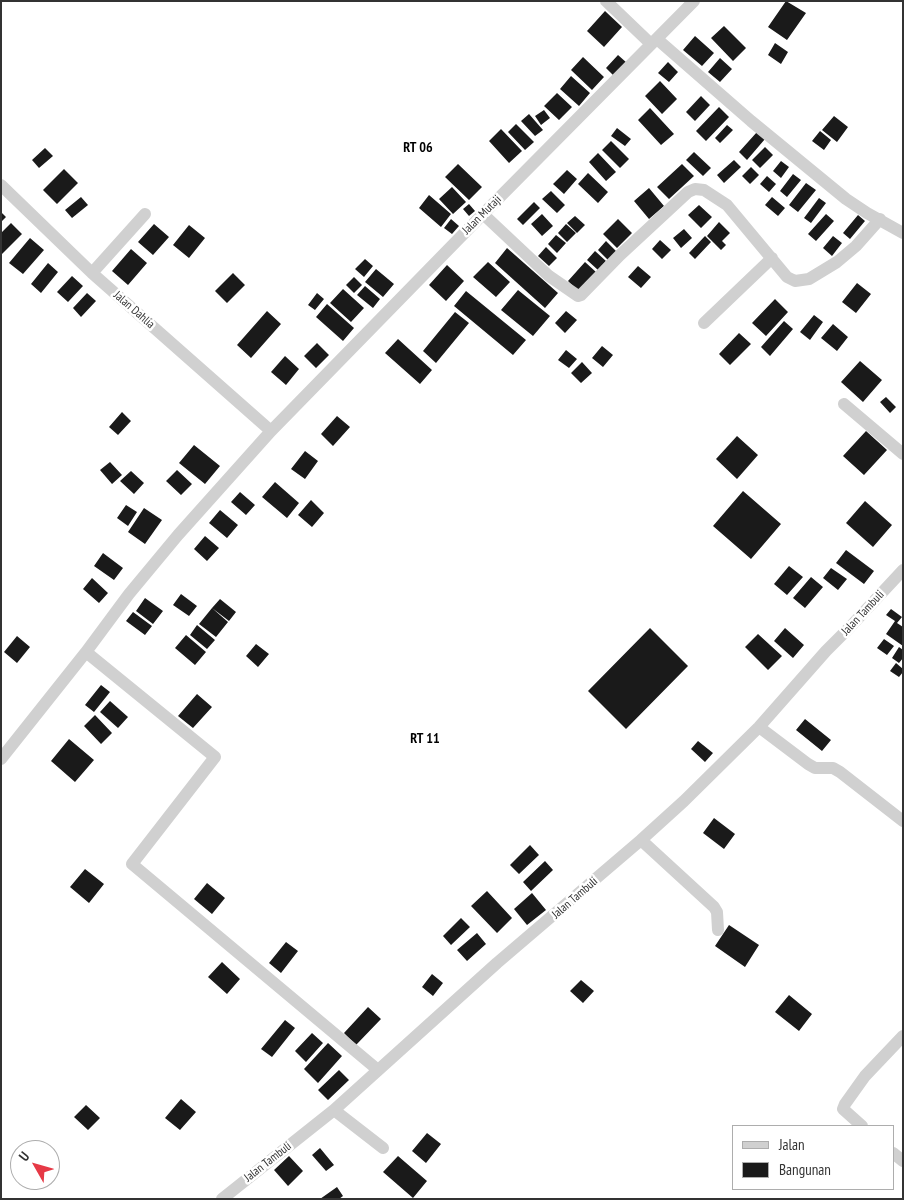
<!DOCTYPE html>
<style>
body{margin:0}
#map{position:relative;width:904px;height:1200px;overflow:hidden;background:#fff;font-family:"PT Sans Narrow",sans-serif}
canvas{display:block}
.frame{position:absolute;inset:0;border:2px solid #333;pointer-events:none}
.legend{position:absolute;left:732px;top:1125px;width:162px;height:65px;box-sizing:border-box;background:#fff;border:1px solid #adadad;margin:0;padding:6px 9px;list-style:none;font-size:15px;color:#333}
.legend li{display:flex;align-items:center;gap:10px;height:25px}
.legend b{width:25px;border:1px solid #adadad}
.north{position:absolute;left:10px;top:1140px;width:50px;height:50px;box-sizing:border-box;background:#fff;border:1px solid #adadad;border-radius:50%;rotate:308deg;font-size:14px;font-weight:700;line-height:20px;text-align:center;color:#333}
.north::after{content:'';display:block;margin:auto;width:18px;height:22px;background:#e63946;clip-path:polygon(50% 0,100% 100%,50% 72%,0 100%)}
</style>
<div id="map">
<canvas width="904" height="1200"></canvas>
<div class="frame"></div>
<ul class="legend">
<li><b style="height:6px;background:#d0d0d0"></b>Jalan</li>
<li><b style="height:14px;background:#1a1a1a"></b>Bangunan</li>
</ul>
<div class="north">U</div>
</div>
<script>
const context = document.querySelector('canvas').getContext('2d');
context.lineJoin = 'round';
function paint(path, color) {
  context.fillStyle = color;
  context.fill(path, 'evenodd');
}
function poly(rows) {
  const path = new Path2D();
  for (const r of rows) {
    path.moveTo(r[0], r[1]);
    for (let i = 2; i < r.length; i += 2) path.lineTo(r[i], r[i + 1]);
  }
  return path;
}
function strokePath(path, color, width, dash) {
  context.strokeStyle = color;
  context.lineWidth = width;
  context.lineCap = dash ? 'butt' : 'round';
  context.setLineDash(dash || []);
  context.stroke(path);
}
function write(font, color, halo, rows, align = 'center') {
  context.font = font + ' "PT Sans Narrow",sans-serif';
  context.lineWidth = 5;
  context.setLineDash([]);
  context.textBaseline = 'middle';
  context.strokeStyle = halo;
  context.fillStyle = color;
  for (const [text, x, y, turn = 0] of rows) {
    context.save();
    context.translate(x, y);
    context.rotate((+turn || 0) * Math.PI / 180);
    context.textAlign = isNaN(turn) ? turn : align;
    if (halo) context.strokeText(text, 0, 0);
    context.fillText(text, 0, 0);
    context.restore();
  }
}
paint(poly([
 [786,1,806,13,787,40,768,27],
 [605,11,622,27,604,47,587,31],
 [724,26,746,48,733,61,711,38],
 [695,36,714,53,702,66,683,50],
 [775,43,788,52,781,64,768,55],
 [618,55,627,63,615,77,606,68],
 [583,57,604,77,592,90,571,70],
 [720,58,732,69,720,82,708,72],
 [668,62,678,72,669,82,658,73],
 [571,76,590,93,579,106,560,89],
 [660,81,677,99,662,114,645,96],
 [557,93,572,107,559,120,544,106],
 [701,96,710,105,695,121,686,112],
 [719,107,729,117,706,141,696,131],
 [650,108,674,134,661,145,638,120],
 [544,110,550,118,541,125,535,116],
 [529,114,543,130,535,136,521,121],
 [834,116,848,127,837,142,822,130],
 [516,124,534,142,525,150,508,132],
 [727,125,733,130,720,143,715,138],
 [617,128,631,139,625,146,611,136],
 [501,129,522,151,509,163,489,141],
 [820,131,831,140,824,150,812,141],
 [757,132,765,139,747,160,739,152],
 [611,141,629,159,620,168,602,150],
 [765,147,773,155,760,168,752,160],
 [45,148,53,156,39,168,32,160],
 [694,152,711,168,703,176,686,160],
 [598,153,616,172,606,181,589,162],
 [734,160,741,167,724,183,717,175],
 [781,161,789,167,781,178,773,171],
 [458,164,482,187,469,200,445,177],
 [682,164,694,176,669,199,657,187],
 [751,167,759,175,750,184,742,176],
 [64,169,78,183,57,204,43,190],
 [567,170,577,179,564,194,553,184],
 [588,173,608,192,598,203,578,184],
 [793,174,801,180,787,197,780,191],
 [767,176,776,184,769,192,760,184],
 [806,183,816,190,798,212,789,205],
 [452,187,466,202,453,214,439,199],
 [649,188,664,206,649,219,634,201],
 [551,191,565,205,557,213,542,199],
 [429,195,451,214,441,227,419,208],
 [81,197,88,205,72,218,65,210],
 [772,197,785,208,778,216,765,205],
 [819,198,826,203,811,223,804,218],
 [534,202,540,208,523,225,517,219],
 [469,204,475,211,469,216,463,209],
 [699,205,712,217,701,228,688,215],
 [1,212,6,217,1,222],
 [542,214,553,226,542,236,531,224],
 [826,214,834,221,816,241,808,234],
 [858,215,865,221,850,239,843,233],
 [575,216,585,225,577,233,567,223],
 [451,219,459,226,452,234,444,228],
 [618,219,632,233,617,248,603,234],
 [719,222,730,233,722,241,726,245,721,250,707,236],
 [11,223,22,234,1,255,1,233],
 [154,224,169,237,153,255,138,242],
 [566,224,576,233,567,242,558,233],
 [189,225,205,238,189,258,173,245],
 [684,229,692,238,681,248,673,238],
 [556,235,566,243,557,253,548,244],
 [705,236,711,242,695,259,689,253],
 [833,236,842,243,832,256,823,248],
 [30,238,44,250,23,274,9,263],
 [660,240,671,250,662,259,652,249],
 [606,241,617,252,608,260,598,250],
 [546,247,557,258,549,266,538,256],
 [507,248,558,293,545,308,495,263],
 [131,249,147,263,128,285,112,271],
 [595,251,606,261,598,270,587,260],
 [365,259,373,266,364,277,355,269],
 [488,262,510,282,496,297,473,277],
 [585,262,596,272,579,292,568,281],
 [48,263,58,272,41,293,31,284],
 [447,265,464,281,446,301,429,285],
 [638,266,651,277,641,288,628,277],
 [376,269,394,284,383,297,365,282],
 [233,273,245,285,227,303,215,291],
 [72,276,83,286,68,302,57,292],
 [354,277,362,285,354,293,346,285],
 [857,283,871,294,856,313,842,302],
 [365,286,380,299,373,308,357,295],
 [343,289,364,308,351,322,330,303],
 [518,290,550,316,533,336,501,310],
 [466,291,526,340,513,355,454,306],
 [87,293,96,301,81,317,73,308],
 [317,293,324,299,315,310,308,305],
 [775,299,788,312,766,336,752,323],
 [327,304,354,328,343,341,316,317],
 [267,311,281,324,251,358,237,345],
 [566,311,577,320,565,333,555,323],
 [455,312,469,323,436,363,423,351],
 [814,315,823,322,810,340,800,332],
 [784,321,793,329,770,356,761,347],
 [833,324,848,337,837,351,821,338],
 [739,333,751,344,730,365,719,354],
 [398,339,432,370,420,384,385,353],
 [317,343,329,355,316,368,304,356],
 [602,346,613,355,603,367,592,358],
 [566,350,577,359,569,368,558,360],
 [285,356,299,369,286,385,271,372],
 [860,361,882,380,863,402,841,382],
 [582,362,592,373,581,383,571,373],
 [886,397,896,407,890,413,880,402],
 [122,412,131,421,118,435,109,427],
 [337,416,350,427,333,446,321,434],
 [866,431,887,450,864,475,843,456],
 [737,436,758,455,737,479,716,459],
 [194,445,220,466,205,484,179,463],
 [305,451,318,461,305,479,291,469],
 [110,462,122,475,112,484,100,470],
 [177,470,192,484,181,495,166,481],
 [131,471,144,483,134,494,120,481],
 [275,482,299,503,287,518,262,497],
 [743,491,781,524,751,559,713,526],
 [240,492,255,505,246,515,231,502],
 [311,500,324,513,312,527,298,515],
 [865,501,892,525,873,547,846,523],
 [126,505,137,512,128,526,117,518],
 [144,508,162,520,145,544,128,532],
 [220,510,238,525,227,538,209,523],
 [205,536,219,548,207,561,194,549],
 [846,550,874,571,864,584,836,563],
 [103,553,123,568,114,580,94,566],
 [789,566,803,577,787,595,774,584],
 [831,568,847,579,838,590,823,578],
 [811,577,823,587,805,608,793,598],
 [92,578,108,593,99,603,83,589],
 [181,594,197,606,189,616,173,605],
 [145,598,163,611,153,624,136,611],
 [220,599,236,612,229,621,212,608],
 [212,608,228,622,216,637,199,624],
 [891,609,902,617,897,623,903,627,903,646,886,634,895,621,886,615],
 [133,612,152,626,145,635,126,621],
 [197,625,215,640,207,649,190,635],
 [650,628,688,666,626,729,588,691],
 [785,628,804,645,793,658,774,641],
 [758,634,782,656,768,670,745,647],
 [186,635,206,652,195,665,175,648],
 [17,636,30,647,17,663,4,652],
 [884,639,894,646,887,655,877,648],
 [256,644,269,654,258,667,246,656],
 [899,647,903,650,903,658,899,663,892,658],
 [896,663,903,669,903,672,899,677,890,671],
 [101,685,110,692,94,712,85,705],
 [197,694,212,707,193,728,178,716],
 [110,701,128,717,118,728,100,712],
 [95,715,112,733,101,744,84,726],
 [805,719,831,740,822,751,796,730],
 [69,739,94,760,75,782,51,761],
 [698,741,713,753,705,762,691,749],
 [714,818,735,834,724,849,703,833],
 [530,845,539,855,519,874,510,865],
 [545,861,553,870,531,891,523,882],
 [85,869,104,884,89,903,70,887],
 [207,883,225,898,212,914,194,899],
 [487,891,512,918,497,933,471,906],
 [532,893,546,910,527,925,514,909],
 [461,918,470,927,451,945,443,936],
 [729,925,759,945,745,967,715,946],
 [477,933,486,944,467,961,457,950],
 [286,942,298,951,281,973,269,963],
 [222,962,240,979,227,994,208,977],
 [432,974,443,983,433,996,422,987],
 [581,980,594,991,583,1003,570,991],
 [789,995,812,1014,799,1031,775,1012],
 [368,1007,381,1019,356,1045,344,1033],
 [285,1020,295,1028,272,1057,261,1049],
 [312,1033,323,1043,306,1062,295,1051],
 [328,1043,342,1056,318,1083,304,1069],
 [339,1070,349,1080,328,1100,318,1090],
 [181,1099,196,1112,180,1130,165,1118],
 [86,1105,100,1118,88,1130,74,1117],
 [427,1133,441,1144,426,1163,412,1151],
 [320,1148,334,1165,326,1171,312,1155],
 [289,1156,303,1171,288,1186,274,1170],
 [398,1156,427,1181,413,1198,383,1172],
 [337,1187,343,1196,339,1199,320,1199]
]), '#1a1a1a');
strokePath(poly([
 [606,1,651,44],
 [657,39,751,121,846,199,867,213,903,233],
 [1,185,92,273,271,431],
 [483,214,549,276,578,296,581,295,620,255,688,192,695,189,704,190,727,205,787,277,795,281,809,279,837,262,856,246,880,219],
 [92,273,145,214],
 [704,323,772,258],
 [844,404,903,454],
 [759,727,808,764,815,768,833,768,840,772,903,821],
 [1,759,86,652],
 [641,840,714,907,717,912,718,930],
 [378,1070,132,864,215,757,86,652,129,594,178,535,271,431,483,214,694,1],
 [334,1110,383,1148],
 [862,1126,843,1109,845,1104,865,1076,903,1036],
 [893,1153,903,1161],
 [222,1199,334,1110,497,963,641,840,684,801,759,727,826,651,850,627,903,570]
]), '#d0d0d0', 12);
write('12px', '#333', '#fff', [
 ["Jalan Mutaji",482,215,-45],
 ["Jalan Dahlia",134,310,41],
 ["Jalan Tambuli",863,613,-47],
 ["Jalan Tambuli",575,898,-41],
 ["Jalan Tambuli",268,1162,-38]
]);
write('bold 14px', '#000', '#fff', [
 ["RT 06",418,148],
 ["RT 11",425,739]
]);
</script>
